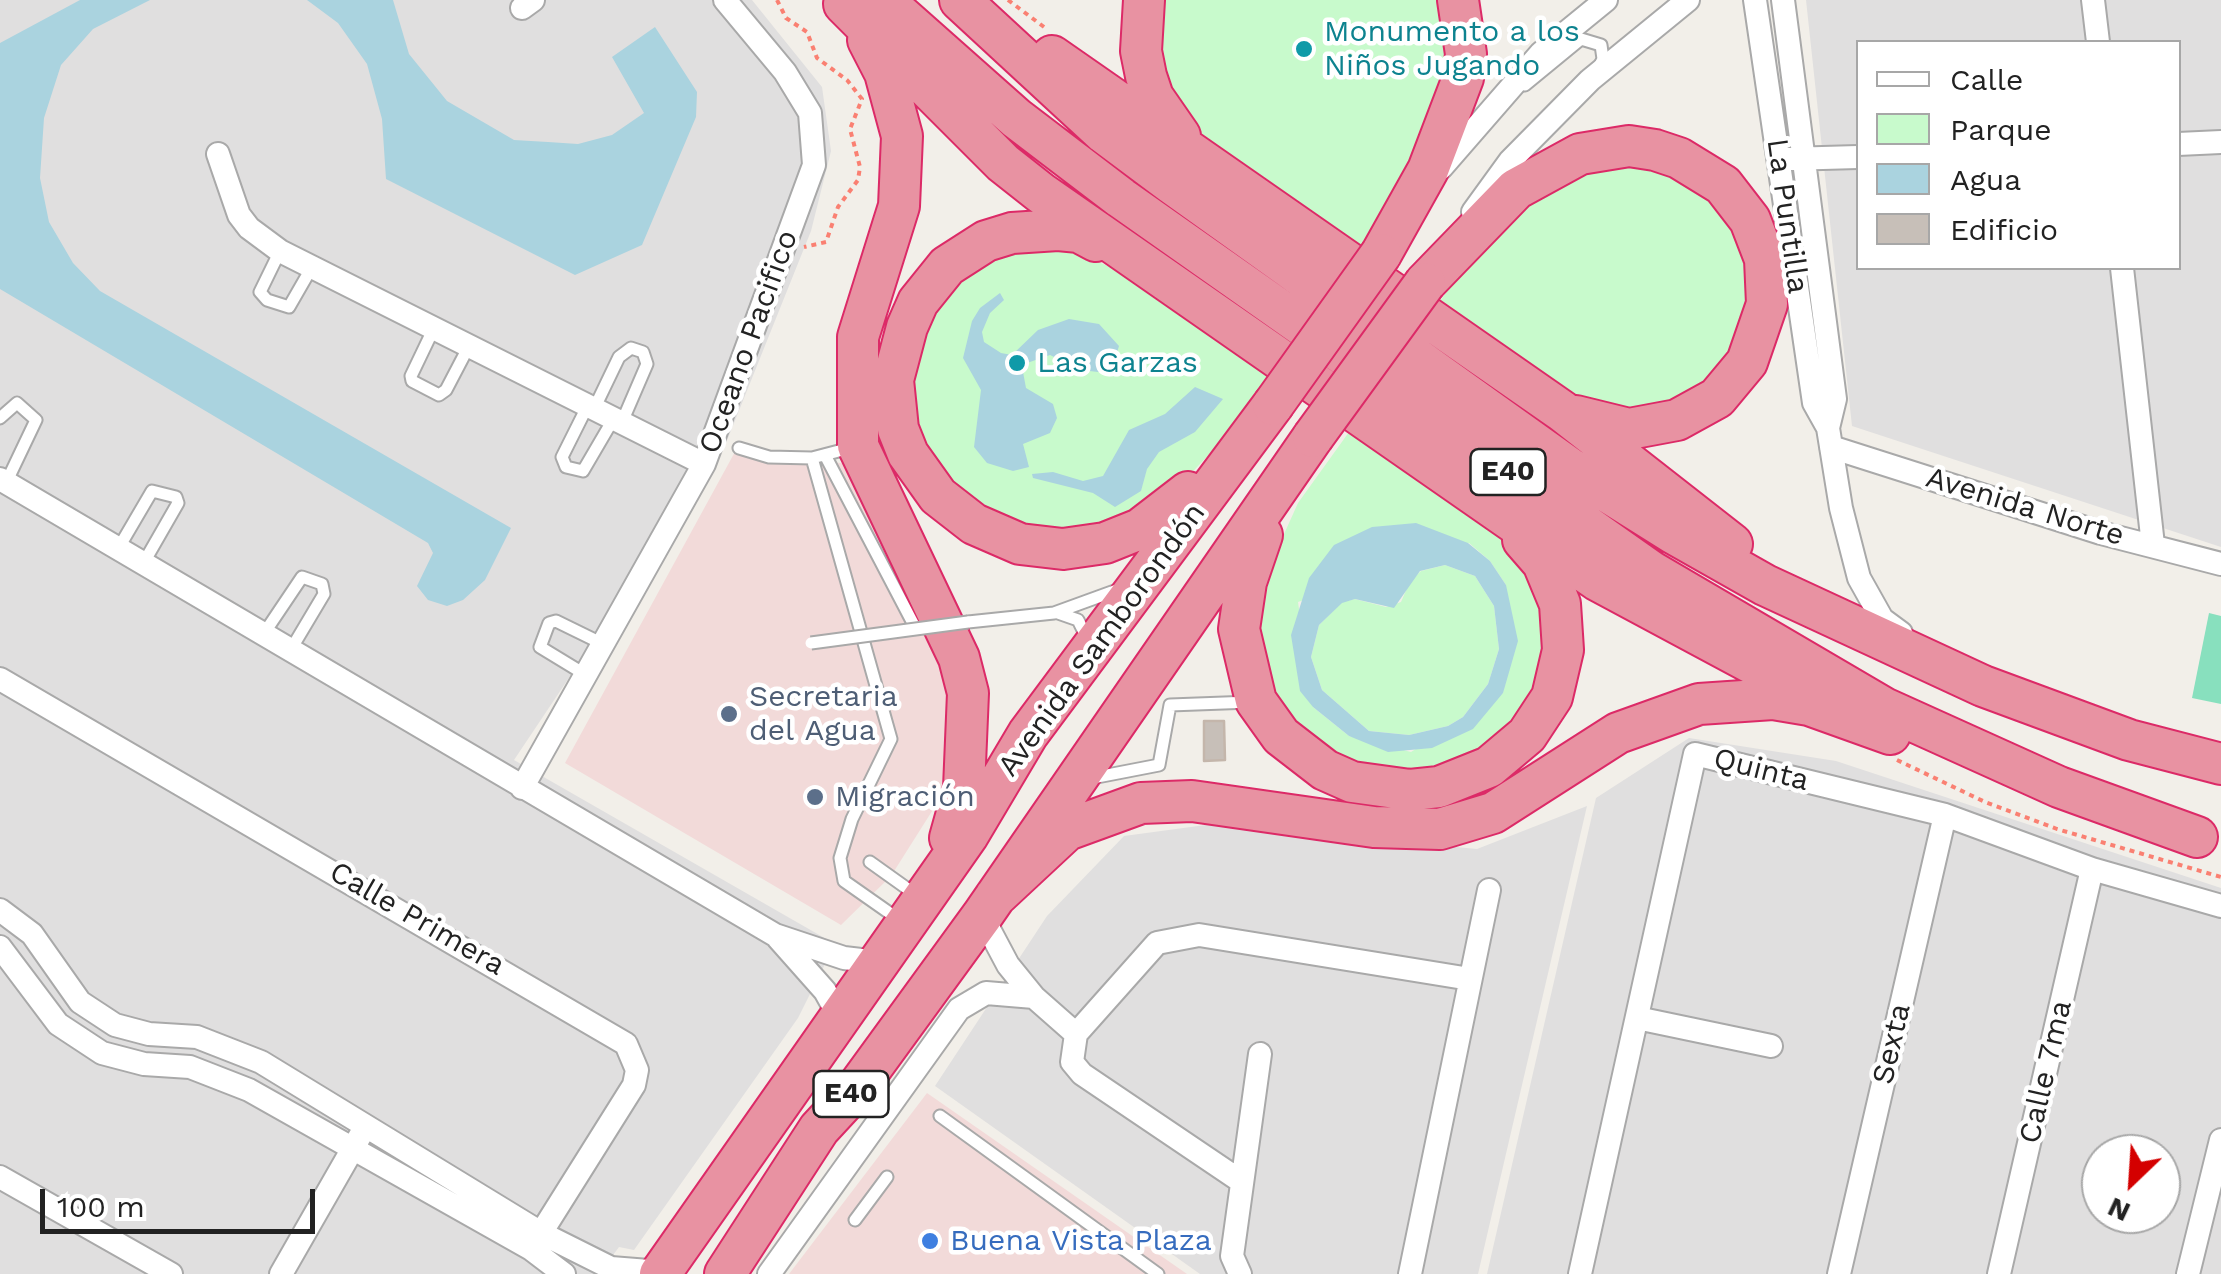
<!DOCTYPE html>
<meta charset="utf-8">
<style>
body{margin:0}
#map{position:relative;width:2221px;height:1274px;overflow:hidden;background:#f2efe9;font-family:"Work Sans",sans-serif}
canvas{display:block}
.legend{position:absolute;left:1856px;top:40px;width:325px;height:230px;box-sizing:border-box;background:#fff;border:2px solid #a7a7a7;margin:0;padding:12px 18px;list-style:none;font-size:30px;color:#222}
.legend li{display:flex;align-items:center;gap:20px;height:50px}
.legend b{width:50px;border:2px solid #a7a7a7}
.north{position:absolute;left:2081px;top:1134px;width:100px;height:100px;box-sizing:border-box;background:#fff;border:2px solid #a7a7a7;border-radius:50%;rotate:205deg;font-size:28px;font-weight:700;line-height:40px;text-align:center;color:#222}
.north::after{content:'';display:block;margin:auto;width:35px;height:45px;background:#d40000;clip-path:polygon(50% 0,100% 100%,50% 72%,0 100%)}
.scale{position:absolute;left:40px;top:1189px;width:275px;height:45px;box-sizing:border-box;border:5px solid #222;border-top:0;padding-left:12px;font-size:30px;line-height:35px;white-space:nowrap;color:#222;-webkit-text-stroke:8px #fff;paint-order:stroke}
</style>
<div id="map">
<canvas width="2221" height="1274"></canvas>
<ul class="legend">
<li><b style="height:12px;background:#fff"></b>Calle</li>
<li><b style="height:28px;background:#c8facc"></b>Parque</li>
<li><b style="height:28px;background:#aad3df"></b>Agua</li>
<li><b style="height:28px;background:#c7bfb8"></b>Edificio</li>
</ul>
<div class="north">N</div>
<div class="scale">100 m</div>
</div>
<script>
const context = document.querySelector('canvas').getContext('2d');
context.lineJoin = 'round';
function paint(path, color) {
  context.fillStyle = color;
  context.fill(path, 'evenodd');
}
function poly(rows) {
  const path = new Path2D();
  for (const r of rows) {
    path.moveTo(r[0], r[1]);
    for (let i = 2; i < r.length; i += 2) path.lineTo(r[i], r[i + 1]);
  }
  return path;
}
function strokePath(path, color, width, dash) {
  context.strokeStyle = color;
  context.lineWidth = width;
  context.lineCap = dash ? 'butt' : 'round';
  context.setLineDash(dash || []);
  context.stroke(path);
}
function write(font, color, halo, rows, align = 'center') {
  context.font = font + ' "Work Sans",sans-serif';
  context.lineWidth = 9;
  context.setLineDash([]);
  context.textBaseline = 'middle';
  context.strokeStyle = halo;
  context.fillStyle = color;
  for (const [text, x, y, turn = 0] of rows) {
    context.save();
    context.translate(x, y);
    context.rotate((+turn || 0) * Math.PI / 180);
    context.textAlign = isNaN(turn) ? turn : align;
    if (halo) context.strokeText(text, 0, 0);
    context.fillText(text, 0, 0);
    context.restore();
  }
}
paint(poly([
 [0,0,752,0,822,87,831,151,811,231,726,443,514,760,835,944,798,1018,634,1250,619,1247,599,1274,0,1274],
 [1806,0,2221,0,2221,547,1852,426],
 [1858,42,2178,42,2178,268,1858,268],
 [1689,738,1836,761,2221,888,2221,1274,1487,1274,1596,798],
 [2101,1154,2161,1154,2161,1214,2101,1214],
 [1587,806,1478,1274,1200,1274,935,1086,1047,916,1124,836,1213,824,1477,849]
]), '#e0dfdf');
paint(poly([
 [736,450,848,464,934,639,949,691,945,778,934,808,891,876,841,925,565,763],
 [927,1093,1187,1274,789,1274]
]), '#f2dad9');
paint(poly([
 [1161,0,1444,0,1449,66,1406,179,1361,247,1204,139,1183,117,1162,73],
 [1633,161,1692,181,1739,226,1754,296,1721,373,1671,406,1606,411,1564,391,1440,301,1475,252,1536,196,1571,173],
 [1051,248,1076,252,1110,267,1270,377,1229,433,1184,481,1105,530,1026,532,958,491,925,448,917,424,912,376,923,326,963,275,1004,254],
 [1349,432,1511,544,1540,582,1551,657,1516,731,1437,775,1357,772,1283,720,1256,637,1267,576,1280,543,1298,503],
 [1469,543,1490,561,1506,585,1503,693,1411,752,1349,736,1313,707,1298,602],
 [1445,565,1475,576,1494,606,1499,649,1488,684,1463,717,1448,726,1409,735,1369,731,1322,690,1311,657,1319,625,1342,602,1355,599,1386,607,1401,602,1410,581,1421,571]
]), '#c8facc');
paint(poly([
 [2209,613,2221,616,2221,704,2192,698]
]), '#88e0be');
paint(poly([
 [80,0,150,0,93,29,61,65,44,118,40,178,49,222,73,263,100,291,511,528,485,580,463,600,447,606,428,600,417,586,433,553,428,543,0,289,0,43],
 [307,0,393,0,409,54,447,101,514,140,548,142,578,144,612,135,644,113,612,57,655,27,697,92,696,117,642,245,575,275,386,179,382,119,367,64,338,23],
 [1000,293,1004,300,990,313,982,332,984,342,1001,353,1012,355,1038,330,1069,319,1099,324,1119,346,1114,362,1098,372,1081,370,1050,355,1027,363,1023,372,1026,388,1053,404,1057,418,1050,433,1023,444,1029,467,1013,471,987,463,974,447,981,390,963,358,972,321,980,308],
 [1195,387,1223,399,1195,432,1159,452,1147,469,1141,491,1115,507,1093,493,1033,478,1032,474,1053,472,1083,481,1103,476,1129,430,1165,414],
 [1416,523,1468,543,1490,561,1506,585,1518,641,1503,693,1473,729,1432,748,1388,752,1349,736,1313,707,1300,691,1291,635,1309,578,1334,545,1372,527],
 [1445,565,1475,576,1494,606,1499,649,1488,684,1463,717,1448,726,1409,735,1369,731,1322,690,1311,657,1319,625,1342,603,1355,599,1394,608,1420,571]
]), '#aad3df');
const building = poly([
 [1204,721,1224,721,1225,760,1204,761,1204,721]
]);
paint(building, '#c7bfb8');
strokePath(building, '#c4b6ab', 2.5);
const lane = poly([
 [1525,85,1581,39,1601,45,1603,59,1598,69],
 [280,251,260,292,267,300,289,307,312,267],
 [434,328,411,376,412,381,439,395,446,390,469,346],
 [588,405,562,457,566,467,583,471,614,418],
 [594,409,619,357,631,348,643,352,647,364,622,422],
 [0,418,17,403,36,420,6,483],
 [739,448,769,457,812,458,854,447],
 [826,457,915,627],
 [812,458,891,739,852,819,840,858,844,881,901,921],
 [118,549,152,491,176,497,178,503,143,564],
 [1058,613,1078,620,1087,638],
 [968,622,1054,613,1120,589],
 [263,635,302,577,322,584,324,594,290,651],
 [586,675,540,647,549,623,556,621,603,644],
 [1092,778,1159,765,1170,705,1251,702],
 [870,862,919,897],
 [940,1116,1158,1274],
 [855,1220,887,1177]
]);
const street = poly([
 [1755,0,1814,403,1828,428],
 [1783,0,1835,399,1828,428,1841,508,1859,578,1882,619,1901,633],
 [2093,0,2098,42],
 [522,8,533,0],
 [2178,144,2221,142],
 [218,154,239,215,249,228,280,251,704,464],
 [1787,159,1858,157],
 [1441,168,1541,53,1606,0],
 [1473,212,1510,161,1590,80,1688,0],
 [2122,268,2153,545],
 [1831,447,2101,533,2221,564],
 [0,479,775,935,844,958,878,962],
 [0,679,626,1044,637,1070,634,1085,531,1249],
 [522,788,704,464,814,165,810,113,785,72,725,0],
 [0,910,32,934,80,1002,115,1025,149,1034,197,1037,261,1062,541,1233,611,1268,661,1272],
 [982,916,1008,965,1034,997,1076,1034],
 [778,938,825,991,840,1018],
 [0,947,58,1024,102,1053,144,1064,190,1067,249,1090,531,1249,564,1274],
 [1637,1018,1771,1046],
 [0,1177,171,1274],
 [1242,1182,1082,1074,1072,1062,1076,1034,1157,943,1199,935,1470,979],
 [281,1274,360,1136],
 [769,1274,959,1009,986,993,1034,997],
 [1240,1274,1232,1256,1260,1054],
 [1410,1274,1489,890],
 [1580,1274,1695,754,1945,815,2092,869,2221,906],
 [1839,1274,1945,815],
 [1999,1274,2092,869],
 [2188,1274,2221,1140]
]);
const highway = poly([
 [883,0,1016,118,1121,198,1652,572,1884,708,2059,787,2197,837],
 [960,0,1104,133,1171,183,1571,469,1673,533,1765,585,1983,686,2129,740,2221,764],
 [1144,0,1141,51,1146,76,1153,97,1180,136],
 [844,4,1003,163,1041,193,1597,580,1791,684],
 [868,40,885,73,902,136,899,206,858,337,858,446,959,658,968,693,964,788,950,838],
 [1052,56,1562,411,1732,544],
 [1096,241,1079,232,1058,230,1012,233,986,241,947,266,918,302,907,327,893,380,898,429,908,454,938,496,974,524,1020,544,1063,549,1105,543,1140,529,1188,492],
 [1381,254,1428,170,1463,78,1466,54,1458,0],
 [1425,283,1516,189,1580,154,1629,146,1655,150,1679,158,1723,185,1750,220,1765,259,1767,304,1747,362,1717,398,1677,420,1629,429,1576,416],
 [1262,535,1246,582,1239,629,1256,701,1281,736,1325,770,1352,782,1410,790,1439,787,1489,767,1527,735,1552,697,1563,650,1560,604,1543,563,1523,540],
 [995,897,1067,830,1141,803,1192,801,1374,827,1440,829,1493,813,1618,733,1699,704,1773,699,1809,705,1890,734],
 [660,1274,968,835,1028,734,1273,405],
 [725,1274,819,1129,856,1089,982,916,1313,437]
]);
strokePath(lane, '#a9a9a9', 15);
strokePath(street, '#a9a9a9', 26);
strokePath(highway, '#dc2a67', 44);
strokePath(poly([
 [777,0,786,18,807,32,817,58,847,80,862,99,850,129,860,167,858,180,838,207,826,242,804,247],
 [1008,0,1044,27],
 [1897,760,1985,802,2057,829,2221,877]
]), '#fa8072', 4, [5, 5]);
strokePath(lane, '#fff', 11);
strokePath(street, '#fff', 22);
strokePath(highway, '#e892a2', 40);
const laneBridge = poly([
 [811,643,968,622]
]);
const highwayBridge = poly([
 [1273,405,1381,254],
 [1313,437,1425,283]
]);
strokePath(laneBridge, '#a9a9a9', 15, []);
strokePath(highwayBridge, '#dc2a67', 44, []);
strokePath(laneBridge, '#fff', 11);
strokePath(highwayBridge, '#e892a2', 40);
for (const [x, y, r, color] of [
 [1304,49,10,"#0f9aa8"],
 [1017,363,10,"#0f9aa8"],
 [729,714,10,"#5c6f8a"],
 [815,797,10,"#5c6f8a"],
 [930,1241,10,"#3f7fe0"]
]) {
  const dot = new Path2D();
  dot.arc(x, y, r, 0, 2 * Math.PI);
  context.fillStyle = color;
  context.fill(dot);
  strokePath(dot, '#fff', 4);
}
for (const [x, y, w] of [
 [1508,472,75],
 [851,1094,75]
]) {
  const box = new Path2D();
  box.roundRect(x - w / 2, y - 23, w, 46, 8);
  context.fillStyle = '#fff';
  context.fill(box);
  strokePath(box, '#222', 2.5);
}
write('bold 28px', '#222', null, [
 ["E40",1508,472],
 ["E40",851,1094]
]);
write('30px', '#0d838f', '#fff', [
 ["Monumento a los",1324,32],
 ["Niños Jugando",1324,66],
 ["Las Garzas",1037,363]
], 'left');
write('30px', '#222', '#fff', [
 ["La Puntilla",1787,216,82],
 ["Oceano Pacifico",749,342,-70],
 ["Avenida Norte",2025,507,17],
 ["Avenida Samborondón",1102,640,-54],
 ["Quinta",1761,770,14],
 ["Calle Primera",417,919,30],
 ["Sexta",1892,1044,-77],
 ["Calle 7ma",2046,1072,-77]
]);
write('30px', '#4e5e75', '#fff', [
 ["Secretaria",749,697],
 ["del Agua",749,731],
 ["Migración",835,797]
], 'left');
write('30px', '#366cbe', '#fff', [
 ["Buena Vista Plaza",950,1241]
], 'left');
</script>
